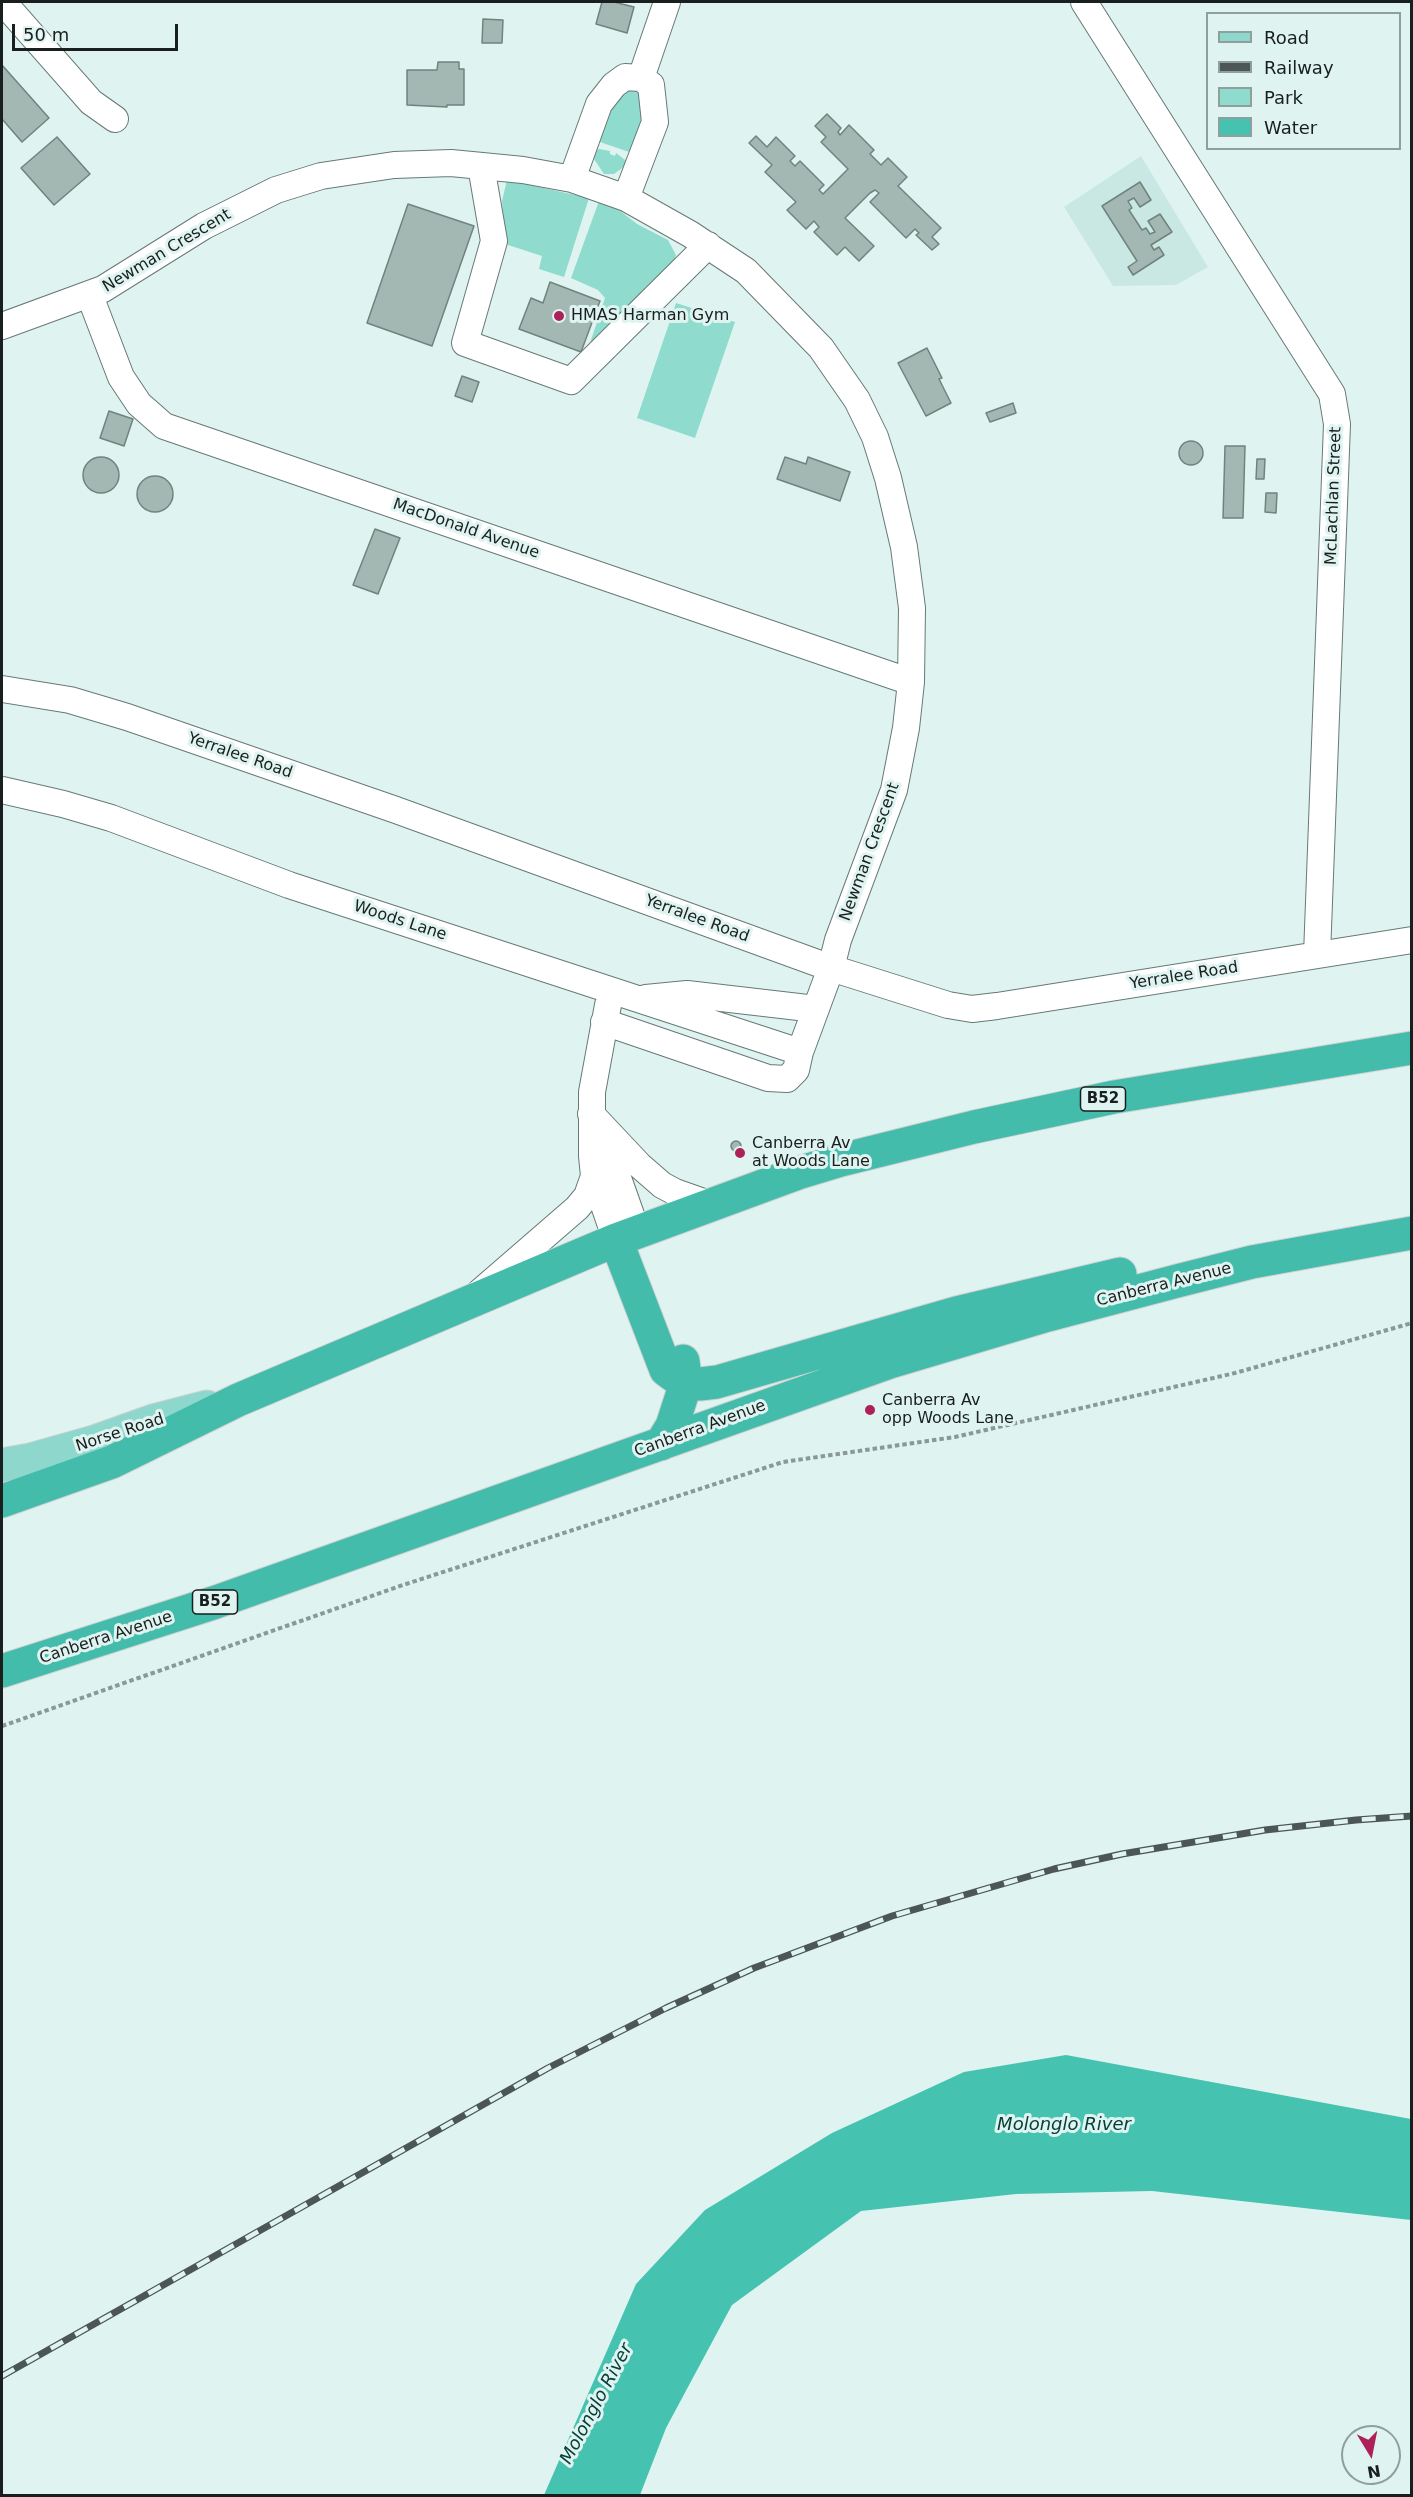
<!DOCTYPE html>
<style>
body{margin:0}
#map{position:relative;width:1413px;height:2497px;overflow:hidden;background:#dff4f0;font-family:"DejaVu Sans",sans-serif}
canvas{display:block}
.frame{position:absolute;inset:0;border:3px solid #181f1e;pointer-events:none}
.legend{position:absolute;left:1206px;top:12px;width:195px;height:138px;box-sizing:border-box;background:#dff4f0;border:2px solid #8f9f9c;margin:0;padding:8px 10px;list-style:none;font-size:18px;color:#181f1e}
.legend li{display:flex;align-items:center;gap:12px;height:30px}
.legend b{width:30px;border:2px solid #8f9f9c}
.north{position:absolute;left:1341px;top:2425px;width:60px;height:60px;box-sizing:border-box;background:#dff4f0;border:2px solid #8f9f9c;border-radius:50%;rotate:170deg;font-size:16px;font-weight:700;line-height:24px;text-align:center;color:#181f1e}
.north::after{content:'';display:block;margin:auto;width:21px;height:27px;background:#ae2059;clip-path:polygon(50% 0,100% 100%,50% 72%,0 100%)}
.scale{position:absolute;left:12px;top:24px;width:166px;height:27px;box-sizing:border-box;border:3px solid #181f1e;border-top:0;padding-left:8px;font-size:18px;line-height:21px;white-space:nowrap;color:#181f1e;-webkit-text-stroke:4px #dff4f0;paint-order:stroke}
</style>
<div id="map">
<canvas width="1413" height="2497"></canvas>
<div class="frame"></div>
<ul class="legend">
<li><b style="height:8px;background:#8ed7cd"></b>Road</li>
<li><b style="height:8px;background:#4c5655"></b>Railway</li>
<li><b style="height:16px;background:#8fdbce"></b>Park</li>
<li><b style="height:16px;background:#46c2b1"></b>Water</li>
</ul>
<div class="north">N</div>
<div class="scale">50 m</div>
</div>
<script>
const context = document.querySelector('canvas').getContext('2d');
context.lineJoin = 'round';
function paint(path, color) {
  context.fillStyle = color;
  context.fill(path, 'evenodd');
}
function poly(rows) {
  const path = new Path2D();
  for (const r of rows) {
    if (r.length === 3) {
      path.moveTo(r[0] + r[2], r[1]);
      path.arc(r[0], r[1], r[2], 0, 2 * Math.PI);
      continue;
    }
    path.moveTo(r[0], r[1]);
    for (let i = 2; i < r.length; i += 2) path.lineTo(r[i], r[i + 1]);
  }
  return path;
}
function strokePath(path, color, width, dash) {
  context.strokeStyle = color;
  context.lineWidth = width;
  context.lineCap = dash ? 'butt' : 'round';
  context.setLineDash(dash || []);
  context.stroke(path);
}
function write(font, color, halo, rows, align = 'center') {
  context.font = font + ' "DejaVu Sans",sans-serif';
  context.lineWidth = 6;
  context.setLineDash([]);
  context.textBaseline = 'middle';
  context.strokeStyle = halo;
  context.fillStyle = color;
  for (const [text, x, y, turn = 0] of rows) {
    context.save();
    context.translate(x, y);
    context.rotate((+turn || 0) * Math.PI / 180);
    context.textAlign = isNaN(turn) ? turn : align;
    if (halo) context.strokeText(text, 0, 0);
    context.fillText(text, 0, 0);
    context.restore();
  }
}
paint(poly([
 [1141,156,1208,267,1176,285,1113,286,1064,207]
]), '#cae8e3');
paint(poly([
 [634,83,647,105,635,154,594,140,604,112],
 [599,149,610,151,610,154,615,156,616,153,629,163,614,174,604,174,594,159,594,151],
 [507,180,589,198,564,277,539,269,542,256,505,244,502,201],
 [599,201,619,210,637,224,668,240,676,255,674,261,595,344,590,343,605,298,598,290,571,278],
 [676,303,735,322,695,438,637,418]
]), '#8fdbce');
paint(poly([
 [1066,2055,1411,2119,1411,2220,1152,2191,1016,2194,861,2211,732,2305,666,2428,640,2495,544,2495,636,2284,705,2210,832,2133,964,2072]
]), '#46c2b1');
const building = poly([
 [602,2,614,2,634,7,627,33,596,24,602,2],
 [483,19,503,20,502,43,482,43,483,19],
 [438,62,459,62,459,69,464,69,464,105,447,105,447,107,407,105,407,70,437,70,438,62],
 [2,65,49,118,22,142,2,119,2,65],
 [827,114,841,128,838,132,840,135,849,125,874,150,870,154,881,165,888,158,907,177,898,186,941,228,932,237,939,244,932,250,916,235,919,233,915,229,906,238,870,202,879,193,875,190,870,193,845,218,874,246,859,261,845,247,837,255,814,232,819,227,814,221,806,229,787,210,796,202,765,172,772,165,749,143,756,136,767,147,776,137,795,156,790,161,795,166,800,161,824,185,819,190,823,194,848,169,821,142,826,137,815,126,827,114],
 [57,137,90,174,54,205,21,168,57,137],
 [1140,182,1151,200,1140,207,1134,198,1128,201,1132,208,1129,210,1142,230,1146,228,1150,234,1155,232,1148,221,1160,214,1172,232,1151,245,1154,250,1159,247,1164,255,1133,275,1128,267,1137,261,1102,206,1140,182],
 [408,204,474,226,432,346,367,323,408,204],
 [550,282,600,301,581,352,519,329,531,298,543,303,550,282],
 [927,348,942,378,939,379,951,403,926,416,898,363,927,348],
 [462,376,479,382,472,402,455,396,462,376],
 [1013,403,1016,413,990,422,986,413,1013,403],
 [109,411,133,419,124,446,100,438,109,411],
 [1191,453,12],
 [1225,446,1245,446,1243,518,1223,518,1225,446],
 [785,457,806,464,808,457,850,472,840,501,777,479,785,457],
 [101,475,18],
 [1257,459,1265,459,1264,479,1256,479,1257,459],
 [155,494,18],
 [1266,493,1277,493,1276,513,1265,512,1266,493],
 [375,529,400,538,378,594,353,585,375,529],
 [736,1146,5]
]);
paint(building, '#a3b7b3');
strokePath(building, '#70837f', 1.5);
const minor = poly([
 [3,2,91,102,115,119],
 [1084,2,1332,394,1337,424,1317,955],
 [641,78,667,2],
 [481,166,494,241,465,343,571,381,708,245],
 [572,179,599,104,614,85,625,77,641,78,651,85,655,122,626,198],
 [90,296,121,377,139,404,164,426,911,682],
 [2,326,103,289,204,226,276,190,321,176,394,165,451,163,523,170,572,179,626,198,690,234,746,271,821,348,857,400,875,437,888,478,904,547,912,608,911,682,906,728,894,790,838,940,831,968,800,1052,796,1070,787,1079,768,1078,604,1022],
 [2,689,70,700,127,717,396,810,831,968,948,1005,972,1009,997,1006,1412,940],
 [2,790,63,804,111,818,289,885,800,1052],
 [646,998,687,994,816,1009],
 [608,1005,592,1092,592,1156,594,1176,616,1240],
 [591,1114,639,1165,662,1185,675,1192,709,1204],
 [596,1131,618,1178,637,1232],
 [480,1292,577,1208,587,1196,594,1176]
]);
const major = poly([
 [2,1465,30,1460,94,1442,153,1421,207,1407]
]);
const highway = poly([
 [616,1240,666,1370,681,1381,700,1384,717,1382,956,1313,1120,1274],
 [661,1444,672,1426,683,1392,685,1376,683,1361],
 [2,1501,112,1462,238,1400,616,1240,798,1173,841,1160,974,1127,1114,1097,1412,1048],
 [2,1671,216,1602,890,1362,1048,1315,1177,1281,1252,1262,1412,1233]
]);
strokePath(minor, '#677976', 28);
strokePath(major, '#d1d2d2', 35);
strokePath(highway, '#d1d2d2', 35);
strokePath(poly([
 [2,1726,403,1585,783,1462,955,1437,1235,1373,1412,1323]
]), '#8a9996', 4, [4.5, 3]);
strokePath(minor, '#fff', 26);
strokePath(major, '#8ed7cd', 33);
strokePath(highway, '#43bcac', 33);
const rail = poly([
 [2,2376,548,2068,666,2008,754,1968,892,1916,1054,1869,1122,1854,1265,1830,1356,1820,1412,1816]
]);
strokePath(rail, '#4c5655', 7);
strokePath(rail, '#dff4f0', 4.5, [14]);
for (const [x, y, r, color] of [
 [559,316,6,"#ae2059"],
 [740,1153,6,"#ae2059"],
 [870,1410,6,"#ae2059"]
]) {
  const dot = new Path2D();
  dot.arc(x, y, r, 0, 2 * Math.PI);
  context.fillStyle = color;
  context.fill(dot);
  strokePath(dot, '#dff4f0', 2);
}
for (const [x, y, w] of [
 [1103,1099,45],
 [215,1602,45]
]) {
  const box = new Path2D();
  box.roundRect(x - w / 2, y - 12, w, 24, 4.5);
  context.fillStyle = '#dff4f0';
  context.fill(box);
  strokePath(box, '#181f1e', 1.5);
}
write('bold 15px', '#181f1e', null, [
 ["B52",1103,1099],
 ["B52",215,1602]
]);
write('16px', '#181f1e', '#dff4f0', [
 ["Newman Crescent",167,251,-31],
 ["McLachlan Street",1334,496,-88],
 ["MacDonald Avenue",466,529,19],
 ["Yerralee Road",240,756,19],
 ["Newman Crescent",870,852,-70],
 ["Yerralee Road",697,919,20],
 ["Woods Lane",400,921,18],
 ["Yerralee Road",1184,976,-9],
 ["Canberra Avenue",1164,1285,-14],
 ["Canberra Avenue",700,1429,-20],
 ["Norse Road",120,1433,-18],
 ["Canberra Avenue",106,1638,-18]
]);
write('16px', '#181f1e', '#dff4f0', [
 ["HMAS Harman Gym",571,316],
 ["Canberra Av",752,1144],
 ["at Woods Lane",752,1162],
 ["Canberra Av",882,1401],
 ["opp Woods Lane",882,1419]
], 'left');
write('italic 18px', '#074039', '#dff4f0', [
 ["Molonglo River",1064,2125],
 ["Molonglo River",597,2404,-62]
]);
</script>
